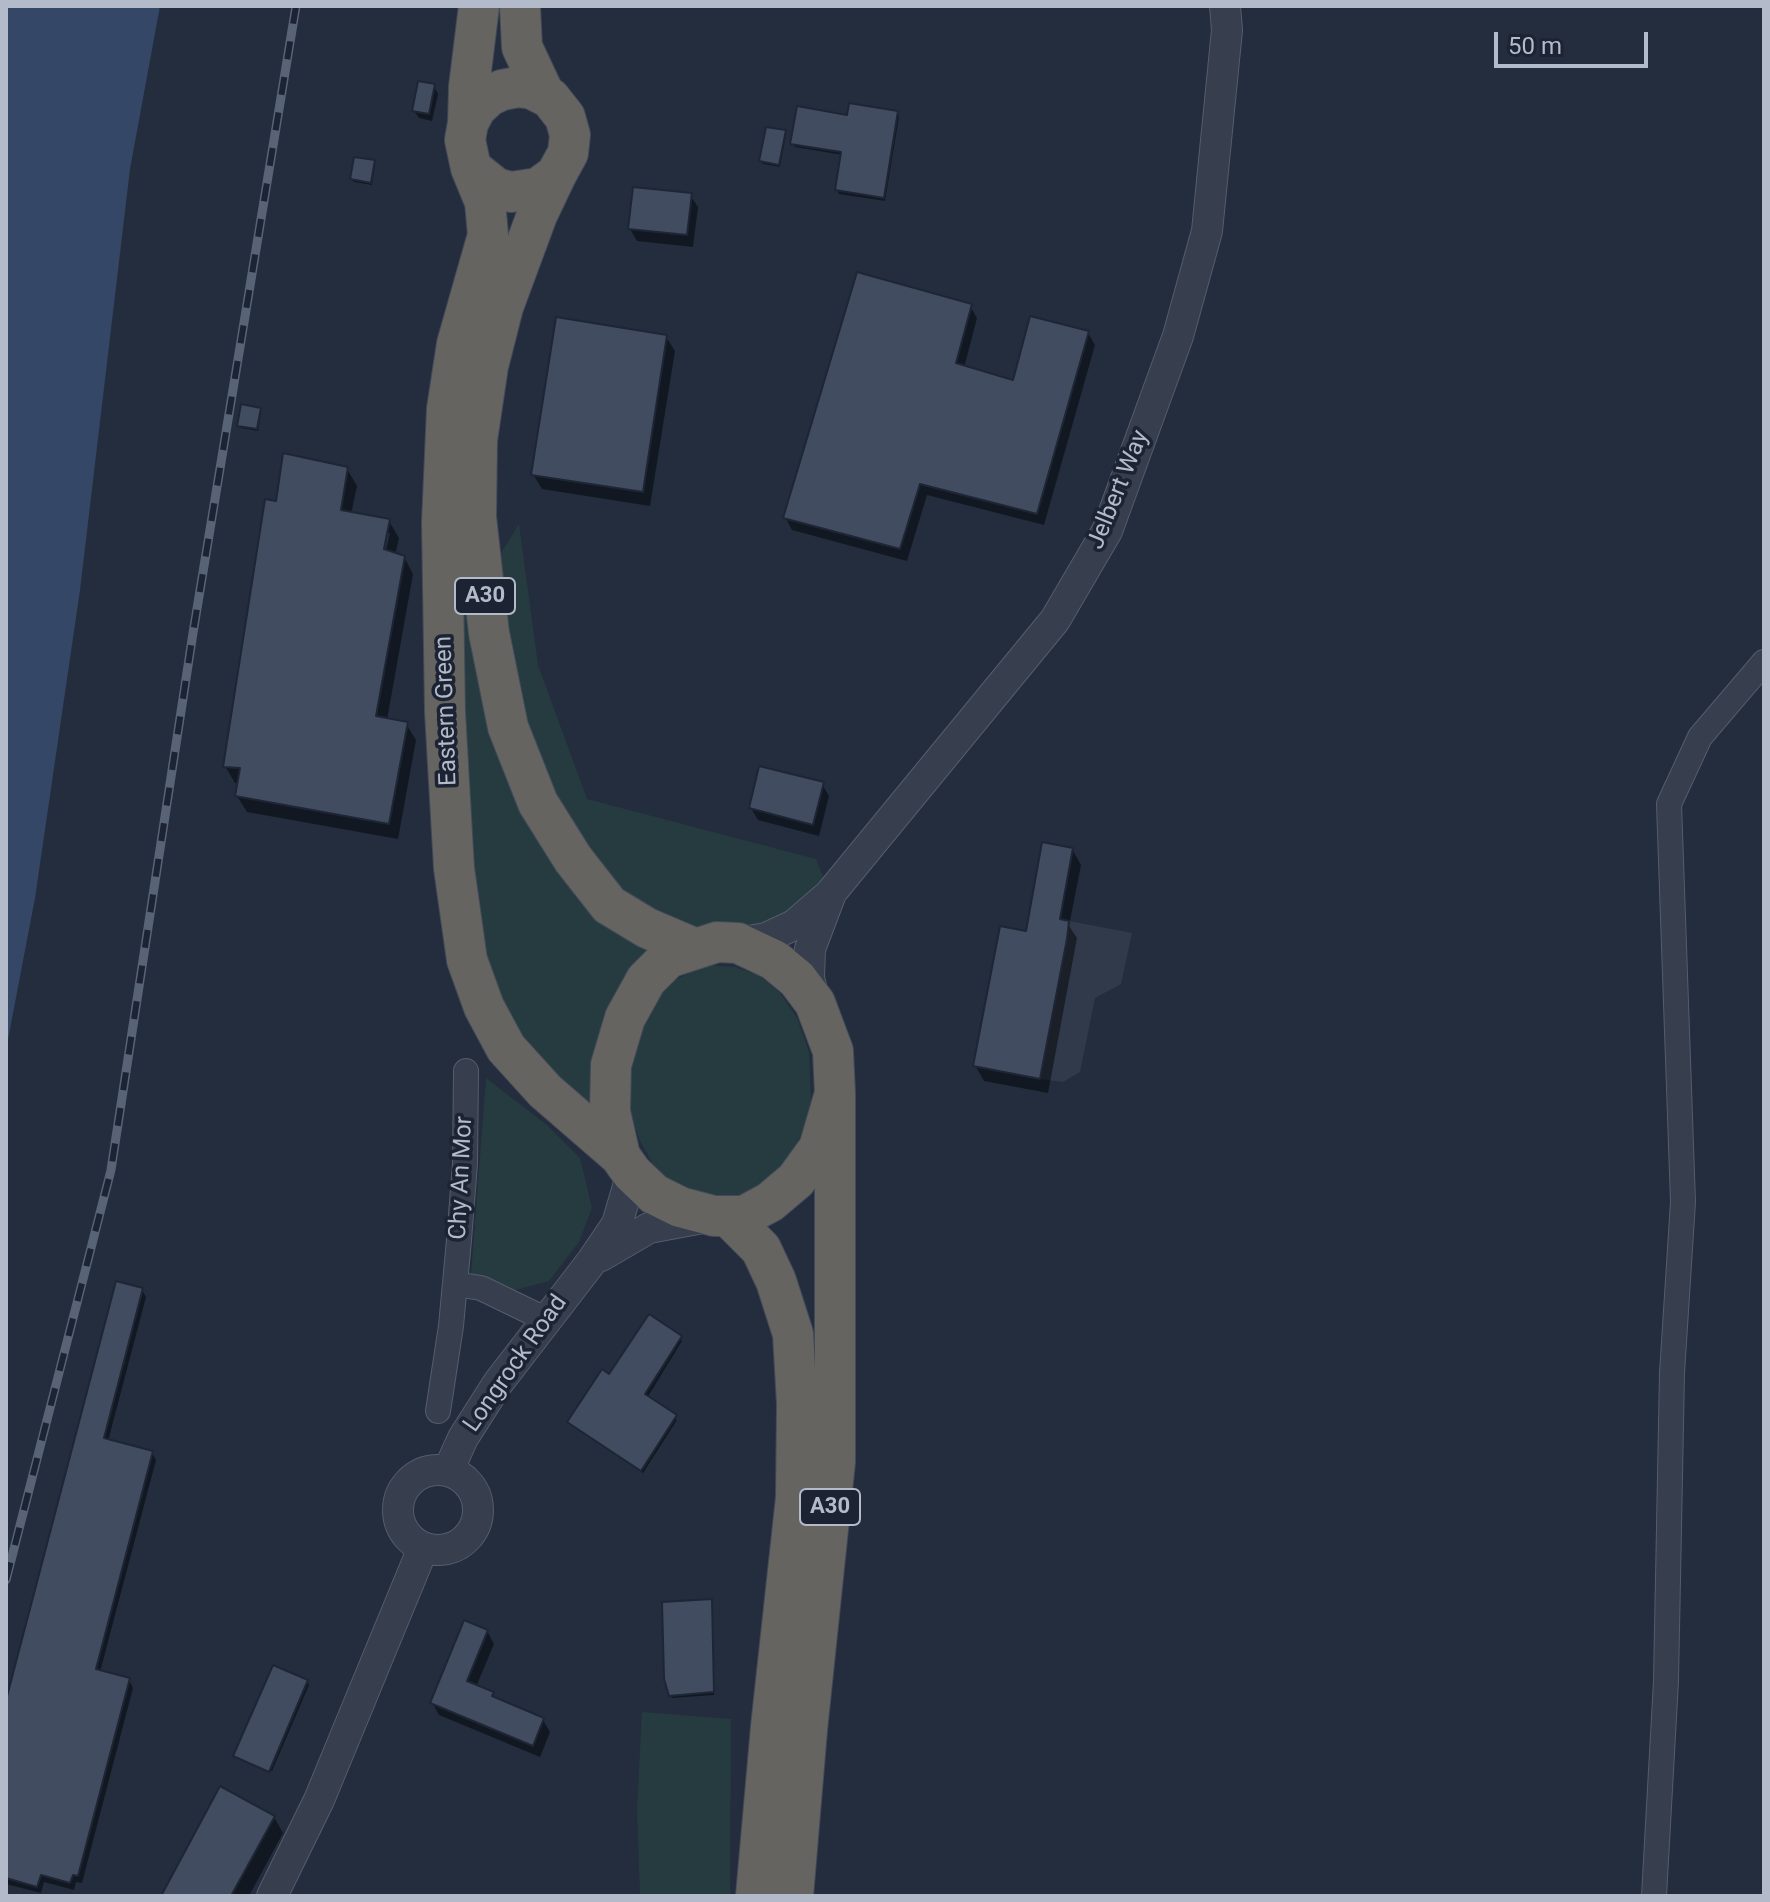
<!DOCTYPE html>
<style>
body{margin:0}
#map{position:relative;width:1770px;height:1902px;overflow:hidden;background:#232d3e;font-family:Roboto,sans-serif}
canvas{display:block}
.frame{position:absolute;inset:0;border:8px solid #b3bac9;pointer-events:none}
.scale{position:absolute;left:1494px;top:32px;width:154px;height:36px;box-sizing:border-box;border:4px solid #b3bac9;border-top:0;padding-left:10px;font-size:24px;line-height:28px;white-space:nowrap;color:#b3bac9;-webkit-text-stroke:6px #1c2433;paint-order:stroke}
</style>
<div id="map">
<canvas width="1770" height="1902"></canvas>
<div class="frame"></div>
<div class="scale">50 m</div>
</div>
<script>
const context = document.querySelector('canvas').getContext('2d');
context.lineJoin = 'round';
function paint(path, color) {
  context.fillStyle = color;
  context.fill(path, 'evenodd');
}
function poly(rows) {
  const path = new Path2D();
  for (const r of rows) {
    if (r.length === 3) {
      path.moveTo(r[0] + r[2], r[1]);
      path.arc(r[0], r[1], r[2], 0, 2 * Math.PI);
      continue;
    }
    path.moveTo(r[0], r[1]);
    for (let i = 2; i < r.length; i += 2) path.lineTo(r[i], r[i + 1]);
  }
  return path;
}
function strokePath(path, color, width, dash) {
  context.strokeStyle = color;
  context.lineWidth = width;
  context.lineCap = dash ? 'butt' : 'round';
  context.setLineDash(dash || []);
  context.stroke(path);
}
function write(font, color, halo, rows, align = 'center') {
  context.font = font + ' Roboto,sans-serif';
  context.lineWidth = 7;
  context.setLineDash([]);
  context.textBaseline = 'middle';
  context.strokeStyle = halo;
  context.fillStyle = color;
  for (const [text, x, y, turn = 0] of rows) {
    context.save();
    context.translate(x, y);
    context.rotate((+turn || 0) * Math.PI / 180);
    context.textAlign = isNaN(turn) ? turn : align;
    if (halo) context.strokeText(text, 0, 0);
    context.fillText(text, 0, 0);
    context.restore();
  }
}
paint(poly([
 [1069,921,1132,933,1121,984,1095,998,1080,1072,1063,1082,1040,1079]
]), '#313a4b');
paint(poly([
 [519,524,538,665,587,799,816,859,830,894,794,925,668,958,610,1112,545,1091,467,960,462,616],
 [707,965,735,967,760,976,780,993,797,1018,809,1052,811,1100,803,1131,787,1162,774,1179,747,1194,719,1201,672,1183,653,1164,640,1141,629,1111,630,1052,646,1014,670,982],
 [486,1078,547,1125,580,1158,592,1208,579,1242,549,1281,512,1291,471,1275],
 [642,1712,731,1719,730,1896,640,1896,637,1809]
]), '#253b3f');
paint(poly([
 [6,6,160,6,130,169,80,590,35,898,6,1050]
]), '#354766');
paint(poly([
 [434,86,438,94,432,121,419,118,414,111],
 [897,113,899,117,885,201,839,194,837,190,843,155,795,147,792,143],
 [784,132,786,135,780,167,763,164,761,161],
 [374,162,375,165,372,185,354,182,352,179],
 [690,195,698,207,693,247,637,241,630,229],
 [970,306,977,318,964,368,1014,382,1088,333,1095,345,1044,525,927,495,907,561,792,530,785,517],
 [666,337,675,351,650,506,542,489,533,474],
 [260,410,261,413,258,431,241,428,239,425],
 [347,469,357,486,351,514,389,521,399,538,395,555,404,557,413,574,387,720,406,724,416,740,398,839,247,812,237,796,239,783,235,783,225,766,277,503],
 [386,533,390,533,384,559,380,558],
 [822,784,829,796,819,836,758,820,751,808],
 [1072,849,1081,865,1069,926,1077,938,1048,1093,984,1081,975,1065,1028,934],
 [142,1290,146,1297,108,1441,152,1453,156,1460,100,1672,129,1680,133,1688,82,1883,76,1882,74,1890,44,1882,41,1893,6,1884,6,1707],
 [680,1337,682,1341,647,1398,677,1420,643,1473,569,1423,610,1377],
 [711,1601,714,1695,672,1698,670,1695],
 [487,1631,494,1644,476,1687,492,1694,496,1700,543,1720,550,1732,540,1757,439,1715,432,1702],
 [307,1681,309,1685,272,1771,236,1755],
 [274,1817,283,1833,249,1896,163,1896]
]), '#0007');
const building = poly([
 [418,81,435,84,429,114,412,111,418,81],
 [849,103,898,111,884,198,835,190,841,152,790,144,797,106,847,115,849,103],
 [766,127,786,130,779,165,759,161,766,127],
 [354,157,375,160,371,183,350,179,354,157],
 [633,187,692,193,687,235,628,229,633,187],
 [857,272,972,304,956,363,1013,380,1030,316,1089,331,1037,514,920,484,900,549,783,518,857,272],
 [556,317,667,335,643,492,531,475,556,317],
 [241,404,261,408,257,429,237,426,241,404],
 [283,453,348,467,341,510,390,519,384,549,405,556,376,716,408,722,389,824,235,796,240,768,223,767,265,499,276,501,283,453],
 [759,766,824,782,813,825,749,808,759,766],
 [1042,842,1073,848,1060,919,1069,921,1067,939,1040,1079,973,1066,1000,926,1026,931,1042,842],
 [116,1281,143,1288,104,1438,153,1451,96,1669,130,1678,78,1876,73,1875,70,1883,41,1875,37,1887,6,1878,6,1700,116,1281],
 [649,1314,682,1336,645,1394,677,1415,641,1471,567,1422,602,1369,609,1374,649,1314],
 [712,1599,714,1692,669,1696,664,1679,662,1602,712,1599],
 [464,1620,488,1630,467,1681,494,1692,492,1696,544,1718,533,1746,430,1703,464,1620],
 [273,1665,308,1680,269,1772,233,1756,273,1665],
 [220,1786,275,1816,231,1896,161,1896,220,1786]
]);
paint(building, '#414c61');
strokePath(building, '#1e2635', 2);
const minor = poly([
 [455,1284,481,1288,545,1319],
 [438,1411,451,1326,459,1240,465,1164,466,1071],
 [1654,1896,1666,1681,1672,1373,1683,1202,1669,804,1700,737,1764,662]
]);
const tertiary = poly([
 [738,943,766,938,794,925,830,894,1055,620,1107,531,1178,336,1207,231,1227,30,1225,6],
 [815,1003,809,978,810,949,830,896],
 [601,1256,649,1228,708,1217],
 [438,1510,40],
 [448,1471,463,1438,498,1383,592,1261,617,1224,632,1173],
 [272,1896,319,1800,423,1548]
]);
const trunk = poly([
 [520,6,522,47,544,94],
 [518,87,532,89,550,98,565,117,570,135,568,153,556,175,538,188,511,192,496,188,471,168,465,140,468,123,476,108,489,96,502,90,518,87],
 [468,123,469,87,479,6],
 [471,168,485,202,488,235,457,344,447,409,442,522,445,712,454,868,467,960,484,1007,506,1048,545,1091,620,1156],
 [556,175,537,215,503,307,488,366,477,440,476,517,489,633,508,727,538,803,573,859,609,905,647,928,694,948],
 [717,942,738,943,774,960,797,979,815,1003,833,1051,835,1093,819,1148,796,1180,770,1202,744,1216,714,1216,680,1207,654,1194,632,1173,620,1156,610,1112,611,1065,625,1018,646,980,668,958,717,942],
 [728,1216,761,1249,776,1281,793,1334,797,1404,796,1498,771,1727,756,1896],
 [793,1896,807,1730,835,1462,835,1093]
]);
strokePath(minor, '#555d6c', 26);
strokePath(tertiary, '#555d6c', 32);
strokePath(trunk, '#424a59', 42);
strokePath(minor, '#373f4e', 24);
strokePath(tertiary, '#373f4e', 30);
strokePath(trunk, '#656460', 40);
const rail = poly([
 [6,1580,111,1170,193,633,296,6]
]);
strokePath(rail, '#596376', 9);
strokePath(rail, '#1c2433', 6, [18]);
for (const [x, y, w] of [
 [485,596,60],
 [830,1507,60]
]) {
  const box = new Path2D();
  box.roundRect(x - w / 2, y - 18, w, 36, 6);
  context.fillStyle = '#1c2433';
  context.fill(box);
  strokePath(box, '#b3bac9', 2);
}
write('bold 22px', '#b3bac9', null, [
 ["A30",485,596],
 ["A30",830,1507]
]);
write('24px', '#b3bac9', '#1c2433', [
 ["Jelbert Way",1119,490,-68],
 ["Eastern Green",447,711,-92],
 ["Chy An Mor",462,1178,-87],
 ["Longrock Road",516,1364,-55]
]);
</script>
